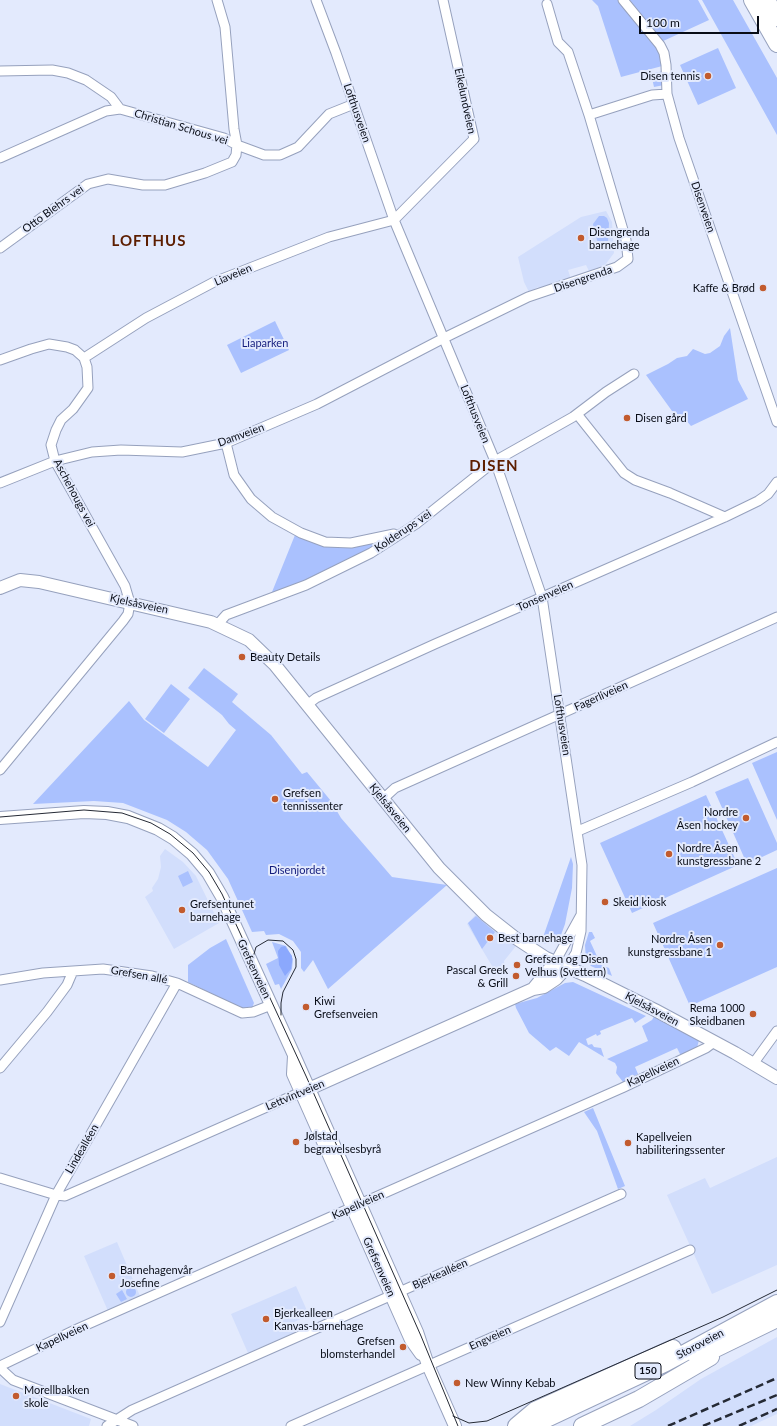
<!DOCTYPE html>
<meta charset="utf-8">
<style>
body{margin:0}
#map{position:relative;width:777px;height:1426px;overflow:hidden;background:#e3eafd;font-family:Lato,sans-serif}
canvas{display:block}
.scale{position:absolute;left:639px;top:16px;width:120px;height:18px;box-sizing:border-box;border:2px solid #080c16;border-top:0;padding-left:5px;font-size:12px;line-height:14px;white-space:nowrap;color:#080c16;-webkit-text-stroke:3px #e3eafd;paint-order:stroke}
</style>
<div id="map">
<canvas width="777" height="1426"></canvas>
<div class="scale">100 m</div>
</div>
<script>
const context = document.querySelector('canvas').getContext('2d');
context.lineJoin = 'round';
function paint(path, color) {
  context.fillStyle = color;
  context.fill(path, 'evenodd');
}
function poly(rows) {
  const path = new Path2D();
  for (const r of rows) {
    if (r.length === 3) {
      path.moveTo(r[0] + r[2], r[1]);
      path.arc(r[0], r[1], r[2], 0, 2 * Math.PI);
      continue;
    }
    path.moveTo(r[0], r[1]);
    for (let i = 2; i < r.length; i += 2) path.lineTo(r[i], r[i + 1]);
  }
  return path;
}
function strokePath(path, color, width, dash) {
  context.strokeStyle = color;
  context.lineWidth = width;
  context.lineCap = dash ? 'butt' : 'round';
  context.setLineDash(dash || []);
  context.stroke(path);
}
function write(font, color, halo, rows, align = 'center') {
  context.font = font + ' Lato,sans-serif';
  context.lineWidth = 4;
  context.setLineDash([]);
  context.textBaseline = 'middle';
  context.strokeStyle = halo;
  context.fillStyle = color;
  for (const [text, x, y, turn = 0] of rows) {
    context.save();
    context.translate(x, y);
    context.rotate((+turn || 0) * Math.PI / 180);
    context.textAlign = isNaN(turn) ? turn : align;
    if (halo) context.strokeText(text, 0, 0);
    context.fillText(text, 0, 0);
    context.restore();
  }
}
paint(poly([
 [606,211,612,222,614,253,605,265,589,271,586,265,568,270,571,279,541,290,538,287,529,292,524,282,518,257,581,217],
 [165,849,183,862,196,876,219,923,174,949,145,897,153,891,152,888,158,879,161,867,160,856],
 [476,914,516,946,504,961,505,970,500,973,495,971,467,924],
 [777,1157,777,1265,712,1294,667,1195,705,1178,710,1188],
 [117,1242,140,1296,108,1311,84,1256],
 [296,1286,309,1315,290,1324,294,1333,248,1353,231,1314],
 [777,1337,777,1414,751,1426,630,1426,656,1410,701,1379],
 [0,1384,91,1419,89,1426,0,1426]
]), '#d2defc');
paint(poly([
 [592,0,698,0,709,20,661,42,666,65,621,77,598,6],
 [702,0,733,0,777,78,777,135],
 [718,48,736,88,698,105,680,65],
 [663,71,664,85,654,87,651,74],
 [599,216,604,216,607,218,609,223,608,242,607,246,604,247,598,243,594,230,593,224],
 [275,321,289,350,241,373,227,345],
 [730,328,738,380,748,399,691,426,684,418,672,411,646,375,668,364,677,358,687,356,693,349,705,354,710,353,720,346,724,336],
 [295,535,322,543,376,542,376,544,364,552,317,576,275,594,272,592],
 [204,668,238,694,232,702,271,735,302,774,307,772,331,801,341,818,392,877,447,885,328,989,313,960,304,972,301,968,301,952,293,941,279,934,266,935,264,931,252,932,228,879,207,850,186,832,167,820,123,803,94,801,33,804,129,701,144,720,208,767,236,730,229,724,222,715,188,688],
 [171,684,190,699,164,733,145,719],
 [777,752,777,820,752,763],
 [748,778,777,843,777,850,747,864,715,792],
 [706,795,738,865,632,913,600,843],
 [571,857,573,864,572,888,565,924,561,935,555,942,544,944,541,943],
 [777,868,777,967,690,1006,653,923],
 [188,871,193,882,183,887,178,876],
 [476,916,495,932,482,949,468,923],
 [589,932,592,932,595,938,590,941,601,965,609,968,612,976,591,966,586,961,585,945],
 [226,939,254,1003,252,1008,243,1009,188,982,188,965,210,948],
 [272,942,286,946,293,959,292,969,281,989,279,984,275,985,266,964,278,958],
 [573,982,646,1016,635,1023,632,1018,600,1031,601,1034,597,1036,596,1034,586,1039,588,1045,592,1044,594,1047,601,1048,604,1057,579,1042,569,1056,556,1047,550,1051,529,1033,516,1008,515,1004,537,998,565,983],
 [656,1013,699,1040,697,1048,681,1056,677,1048,635,1067,638,1074,623,1082,616,1073,617,1067,615,1063,607,1059,648,1041,642,1026,652,1020],
 [593,1108,625,1186,618,1189,597,1131,584,1112],
 [131,1292,5],
 [122,1290,127,1299,121,1302,116,1294]
]), '#aac1fe');
paint(poly([
 [285,946,292,956,292,962,291,969,285,976,279,965,278,951,281,947]
]), '#8ba8fd');
const street = poly([
 [316,0,336,53,394,220,495,461,542,597,582,865,581,931,576,953,567,967],
 [623,0,660,45,664,53,666,65,667,94,679,138,777,422],
 [547,4,558,42,568,52,589,115],
 [0,71,52,70,68,73,86,80,111,97,120,109,224,138,237,145,264,155,280,155,298,147,329,114,354,104],
 [0,158,106,111,120,109],
 [0,248,88,184,108,179,143,185,165,185,205,173,232,162,236,155,237,145,234,129,225,27,217,0],
 [84,358,146,318,214,282,329,237,394,220,474,139,443,0],
 [0,360,31,349,49,344,67,347,75,350,84,358,87,367,88,388,73,409,61,420,56,430,51,445,55,461,125,586,130,603,128,614,123,621,0,770],
 [577,414,624,473,635,480,670,493,725,517],
 [226,443,234,475,251,499,272,517,301,533,325,542,351,543,394,534],
 [0,483,55,461,92,452,121,450,182,452,226,443,317,404,444,338,528,297,617,267,628,259,626,240,589,115,652,95,667,94],
 [218,624,226,615,306,585,371,553,416,524,495,461,573,417,606,392,634,374],
 [307,705,316,698,435,644,725,517,758,501,768,494,777,482],
 [383,799,395,788,777,617],
 [578,831,692,782,777,742],
 [555,962,581,915],
 [0,980,43,973,103,969,152,976,177,983,242,1013,253,1012,271,1005],
 [753,1064,777,1031],
 [0,1068,47,1012,67,985,73,971],
 [0,1178,56,1195,65,1196,301,1092],
 [0,1322,56,1195,177,983],
 [0,1366,77,1329,622,1088,706,1048,714,1042],
 [0,1368,13,1380,133,1426],
 [107,1426,132,1410,621,1194],
 [291,1426,690,1250]
]);
const secondary = poly([
 [0,588,20,580,39,582,211,622,249,640,275,665,439,868,486,915,514,937,546,958,585,975,655,1010,735,1053,777,1078],
 [0,818,84,812,107,813,128,817,158,829,173,838,192,854,208,873,222,897,294,1055,417,1332,428,1365,455,1426],
 [533,989,555,962],
 [294,1056,293,1074,411,1340,421,1354],
 [302,1092,533,989,544,987,556,979,567,967]
]);
const highway = poly([
 [752,0,777,44],
 [767,0,777,18],
 [697,1358,777,1319],
 [536,1424,666,1363,777,1303],
 [516,1426,535,1410,673,1348],
 [582,1426,639,1399,711,1357]
]);
strokePath(street, '#96a1bd', 11);
strokePath(secondary, '#96a1bd', 14);
strokePath(highway, '#96a1bd', 18);
strokePath(street, '#fff', 9);
strokePath(secondary, '#fff', 12);
strokePath(highway, '#fff', 16);
strokePath(poly([
 [0,817,84,810,122,813,151,823,170,834,193,853,209,872,222,894,306,1076,421,1336,458,1426],
 [252,961,256,947,268,940,283,941,293,950,296,959,296,967,283,992,281,1003,281,1015],
 [453,1416,469,1423,487,1421,723,1317,777,1290]
]), '#252a35', 1);
strokePath(poly([
 [668,1426,777,1378],
 [703,1426,777,1395],
 [739,1426,777,1409]
]), '#252a35', 2.5, [8, 4]);
for (const [x, y, r, color] of [
 [708,76,4,"#c25b2e"],
 [581,238,4,"#c25b2e"],
 [763,288,4,"#c25b2e"],
 [627,418,4,"#c25b2e"],
 [242,657,4,"#c25b2e"],
 [275,799,4,"#c25b2e"],
 [746,818,4,"#c25b2e"],
 [669,854,4,"#c25b2e"],
 [605,902,4,"#c25b2e"],
 [182,910,4,"#c25b2e"],
 [490,938,4,"#c25b2e"],
 [720,945,4,"#c25b2e"],
 [517,965,4,"#c25b2e"],
 [516,976,4,"#c25b2e"],
 [306,1007,4,"#c25b2e"],
 [753,1014,4,"#c25b2e"],
 [296,1142,4,"#c25b2e"],
 [628,1143,4,"#c25b2e"],
 [112,1276,4,"#c25b2e"],
 [266,1319,4,"#c25b2e"],
 [403,1347,4,"#c25b2e"],
 [457,1383,4,"#c25b2e"],
 [16,1396,4,"#c25b2e"]
]) {
  const dot = new Path2D();
  dot.arc(x, y, r, 0, 2 * Math.PI);
  context.fillStyle = color;
  context.fill(dot);
  strokePath(dot, '#e3eafd', 1.5);
}
for (const [x, y, w] of [
 [648,1371,26]
]) {
  const box = new Path2D();
  box.roundRect(x - w / 2, y - 8, w, 16, 3);
  context.fillStyle = '#e3eafd';
  context.fill(box);
  strokePath(box, '#080c16', 1);
}
write('bold 10px', '#080c16', null, [
 ["150",648,1371]
]);
write('11px', '#080c16', '#e3eafd', [
 ["Disen tennis",700,76,"right"],
 ["Disengrenda",589,232],
 ["barnehage",589,245],
 ["Kaffe & Brød",755,288,"right"],
 ["Disen gård",635,418],
 ["Beauty Details",250,657],
 ["Grefsen",283,793],
 ["tennissenter",283,806],
 ["Nordre",738,812,"right"],
 ["Åsen hockey",738,825,"right"],
 ["Nordre Åsen",677,848],
 ["kunstgressbane 2",677,861],
 ["Skeid kiosk",613,902],
 ["Grefsentunet",190,904],
 ["barnehage",190,917],
 ["Best barnehage",498,938],
 ["Nordre Åsen",712,939,"right"],
 ["kunstgressbane 1",712,952,"right"],
 ["Grefsen og Disen",525,959],
 ["Velhus (Svettern)",525,972],
 ["Pascal Greek",508,970,"right"],
 ["& Grill",508,983,"right"],
 ["Kiwi",314,1001],
 ["Grefsenveien",314,1014],
 ["Rema 1000",745,1008,"right"],
 ["Skeidbanen",745,1021,"right"],
 ["Jølstad",304,1136],
 ["begravelsesbyrå",304,1149],
 ["Kapellveien",636,1137],
 ["habiliteringssenter",636,1150],
 ["Barnehagenvår",120,1270],
 ["Josefine",120,1283],
 ["Bjerkealleen",274,1313],
 ["Kanvas-barnehage",274,1326],
 ["Grefsen",395,1341,"right"],
 ["blomsterhandel",395,1354,"right"],
 ["New Winny Kebab",465,1383],
 ["Morellbakken",24,1390],
 ["skole",24,1403]
], 'left');
write('11px', '#080c16', '#e3eafd', [
 ["Eikelundveien",465,101,78],
 ["Lofthusveien",357,113,71],
 ["Christian Schous vei",181,127,17],
 ["Disenveien",703,207,71],
 ["Otto Blehrs vei",53,209,-36],
 ["Liaveien",233,275,-23],
 ["Disengrenda",583,279,-19],
 ["Lofthusveien",475,414,68],
 ["Damveien",241,435,-20],
 ["Aschehougs vei",74,493,62],
 ["Kolderups vei",403,531,-34],
 ["Tonsenveien",545,596,-24],
 ["Kjelsåsveien",139,604,12],
 ["Fagerliveien",601,696,-24],
 ["Lofthusveien",562,725,81],
 ["Kjelsåsveien",390,808,51],
 ["Grefsenveien",254,969,65],
 ["Grefsen allé",139,975,10],
 ["Kjelsåsveien",652,1009,28],
 ["Kapellveien",653,1072,-25],
 ["Lettvintveien",295,1095,-23],
 ["Lindealléen",82,1149,-60],
 ["Kapellveien",358,1205,-24],
 ["Grefsenveien",379,1267,66],
 ["Bjerkealléen",440,1274,-24],
 ["Kapellveien",62,1337,-25],
 ["Engveien",490,1338,-24],
 ["Storoveien",700,1344,-28]
]);
write('11px', '#131c7c', '#e3eafd', [
 ["Liaparken",265,343],
 ["Disenjordet",297,870]
]);
context.letterSpacing = '1px';
write('bold 15px', '#5d1e00', '#e3eafd', [
 ["LOFTHUS",149,241],
 ["DISEN",494,466]
]);
context.letterSpacing = '0px';
</script>
